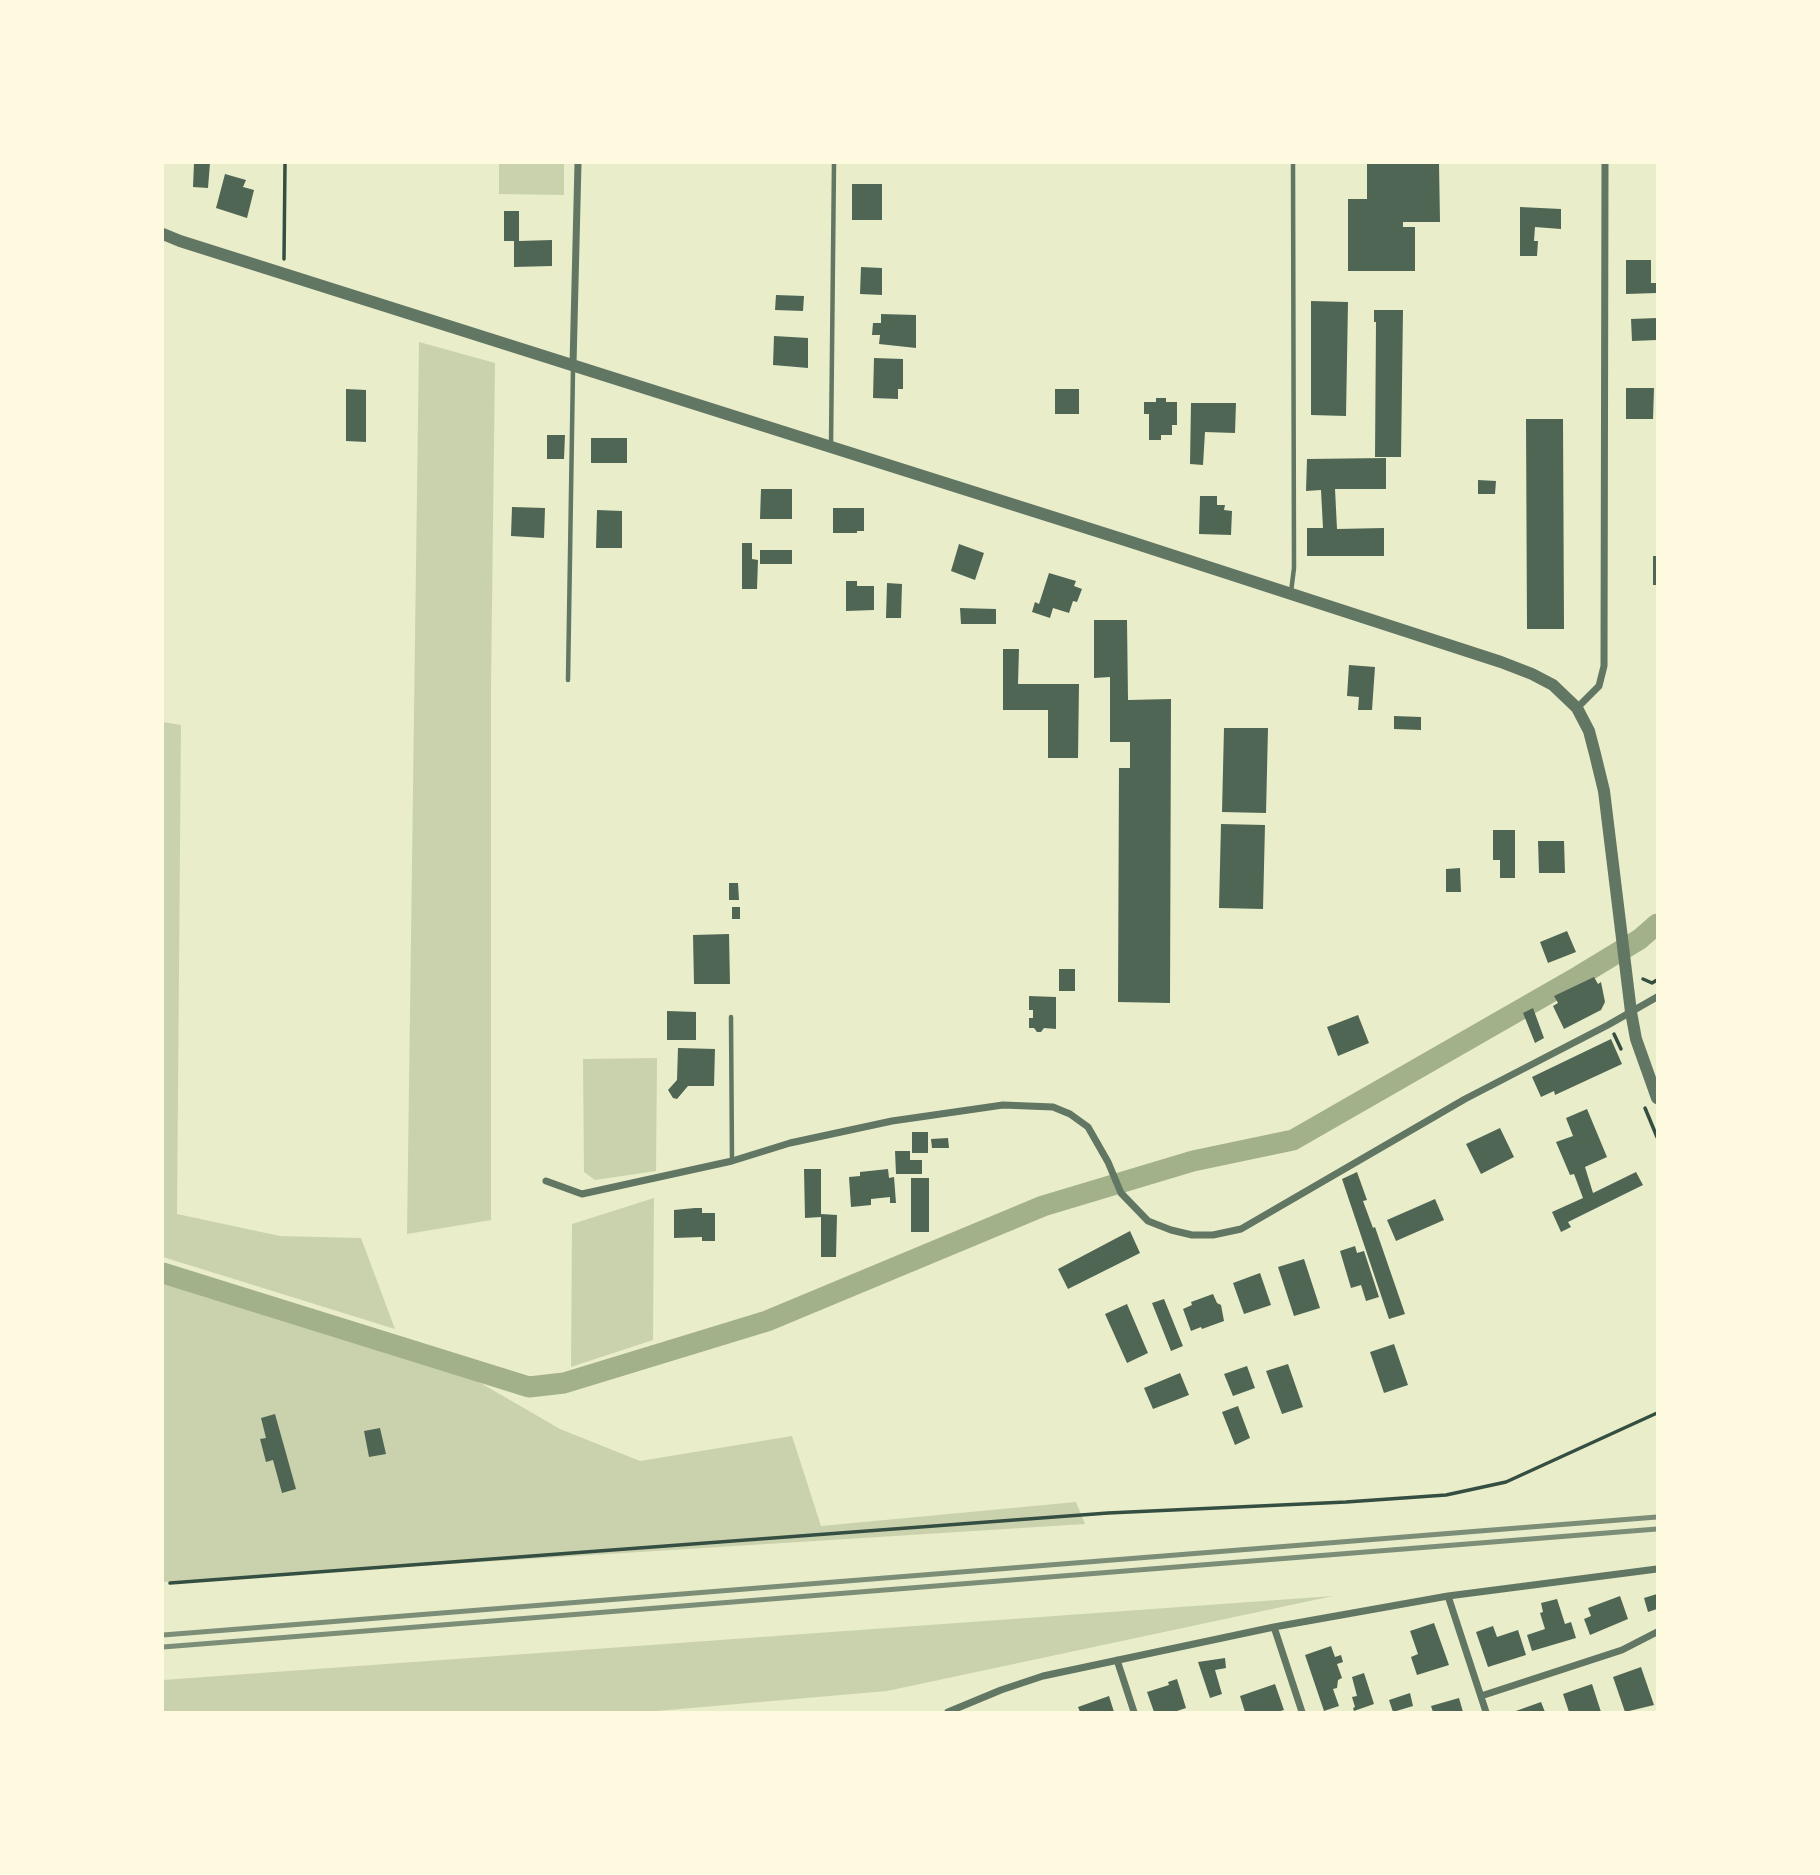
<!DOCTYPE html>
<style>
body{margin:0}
#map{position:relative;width:1820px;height:1875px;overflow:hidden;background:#e9edc9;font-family:Commissioner,sans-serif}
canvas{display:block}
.frame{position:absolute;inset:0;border:164px solid #fefae0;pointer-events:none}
</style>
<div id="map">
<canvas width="1820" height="1875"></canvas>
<div class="frame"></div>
</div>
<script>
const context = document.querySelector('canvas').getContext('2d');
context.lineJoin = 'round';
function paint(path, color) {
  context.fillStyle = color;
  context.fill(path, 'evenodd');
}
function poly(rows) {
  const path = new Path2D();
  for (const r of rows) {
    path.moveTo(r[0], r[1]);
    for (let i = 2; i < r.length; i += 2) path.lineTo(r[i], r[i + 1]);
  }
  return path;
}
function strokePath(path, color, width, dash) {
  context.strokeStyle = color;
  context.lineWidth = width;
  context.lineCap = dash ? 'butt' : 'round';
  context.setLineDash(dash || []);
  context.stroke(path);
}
paint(poly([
 [499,163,564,163,564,195,499,194],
 [419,342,495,363,491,684,491,1220,407,1234],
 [163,722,181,725,177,1214,280,1236,361,1238,395,1329,163,1257],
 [657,1058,656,1171,595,1180,584,1172,583,1059],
 [654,1198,653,1340,571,1367,572,1224],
 [163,1279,438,1364,472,1378,560,1429,640,1461,792,1436,821,1526,1076,1502,1085,1524,163,1582],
 [1333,1596,887,1691,645,1712,163,1712,163,1680]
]), '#cad2ad');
strokePath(poly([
 [163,1273,529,1387,564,1383,767,1321,1043,1206,1193,1161,1293,1140,1579,976,1640,939,1657,924]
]), '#a3b18a', 21);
paint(poly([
 [194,163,210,163,208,188,193,187],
 [1367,163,1439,163,1440,222,1403,222,1403,227,1415,227,1415,271,1348,271,1348,199,1367,199],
 [225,174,246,180,243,187,254,190,247,218,216,208],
 [852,184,882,184,882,220,852,220],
 [1520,207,1561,209,1561,229,1535,227,1534,241,1538,241,1537,256,1520,256],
 [504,211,519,211,519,241,552,240,552,266,514,267,514,241,504,241],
 [1626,260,1651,260,1651,283,1657,283,1657,293,1626,294],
 [861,267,882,268,882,295,860,294],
 [776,295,804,296,803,311,775,310],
 [1311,301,1348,302,1346,416,1311,415],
 [1374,310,1403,310,1401,457,1375,457,1376,322,1374,322],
 [881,314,916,315,916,348,879,344,880,335,872,335,873,323,881,323],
 [1657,318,1657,340,1632,341,1631,319],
 [774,336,808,338,808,368,773,365],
 [874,358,903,359,903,389,898,389,898,399,873,398],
 [1626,388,1654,388,1653,419,1626,419],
 [346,389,366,390,366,442,346,441],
 [1055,389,1079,389,1079,414,1055,414],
 [1156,398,1166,398,1166,402,1177,402,1177,425,1172,425,1172,435,1161,435,1161,440,1149,440,1149,414,1144,414,1144,402,1156,402],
 [1191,403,1236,403,1235,433,1205,432,1203,465,1190,464],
 [1526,419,1563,419,1564,629,1527,629],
 [547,435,565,435,564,459,547,459],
 [591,438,627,438,627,463,591,463],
 [1386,458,1386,489,1335,489,1337,529,1384,528,1384,556,1307,556,1307,528,1323,528,1321,490,1306,491,1307,459],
 [1478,480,1496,481,1495,494,1478,494],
 [761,489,792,489,792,519,760,519],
 [1200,496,1217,496,1217,505,1225,505,1224,510,1232,511,1231,535,1199,534],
 [512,507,545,508,544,538,511,536],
 [833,508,864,508,864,531,857,531,857,533,833,533],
 [597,510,622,511,622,548,596,548],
 [742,543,752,543,752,559,758,560,757,589,742,589],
 [959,544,984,553,975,580,951,571],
 [760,550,792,550,792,564,760,564],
 [1653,556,1657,556,1657,585,1653,585],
 [1049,573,1076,581,1074,586,1082,589,1077,602,1073,601,1069,613,1053,608,1050,618,1032,612,1035,602,1039,604],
 [846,581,857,581,857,586,874,586,874,610,846,611],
 [887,583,902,584,901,618,886,618],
 [960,608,996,609,996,624,961,624],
 [1094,620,1127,620,1128,700,1171,699,1170,1003,1118,1002,1119,768,1130,768,1130,742,1110,742,1110,677,1094,678],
 [1003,649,1019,649,1018,684,1079,684,1078,758,1048,758,1048,710,1003,710],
 [1349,665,1375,667,1372,710,1358,710,1359,697,1347,696],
 [1394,716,1421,717,1421,730,1394,729],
 [1224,728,1268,728,1266,813,1222,812],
 [1221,824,1265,825,1263,909,1219,908],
 [1493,830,1515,830,1515,878,1500,878,1500,860,1493,860],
 [1538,841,1564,841,1565,873,1539,873],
 [1460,868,1461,892,1446,892,1446,869],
 [729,883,738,883,739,900,729,900],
 [732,907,740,907,740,919,732,919],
 [1567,931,1576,952,1548,963,1540,942],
 [729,934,730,984,694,984,693,935],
 [1059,969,1075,969,1075,991,1059,991],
 [1594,977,1598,984,1601,982,1605,1002,1601,1010,1564,1029,1553,1006,1558,1003,1554,996],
 [1029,996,1056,997,1056,1029,1044,1028,1041,1032,1037,1032,1034,1028,1029,1028,1029,1018,1033,1018,1033,1010,1029,1010],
 [1533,1008,1544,1038,1535,1043,1523,1013],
 [667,1011,696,1012,696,1040,667,1040],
 [1358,1015,1369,1043,1338,1056,1327,1027],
 [1611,1039,1622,1064,1555,1095,1554,1091,1541,1097,1532,1077],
 [678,1048,715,1049,714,1086,688,1086,677,1099,673,1098,668,1090,677,1080],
 [1587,1109,1607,1157,1585,1167,1593,1193,1636,1172,1643,1185,1568,1222,1571,1227,1561,1232,1552,1212,1583,1198,1574,1174,1570,1175,1556,1142,1573,1136,1566,1118],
 [1500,1128,1514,1157,1481,1174,1466,1144],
 [912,1132,928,1132,928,1153,912,1153],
 [948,1138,949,1148,932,1148,931,1139],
 [895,1151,910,1151,910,1160,922,1160,922,1174,896,1174],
 [804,1169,821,1169,821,1214,837,1215,836,1257,821,1257,821,1217,805,1218],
 [888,1169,889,1178,894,1177,896,1203,890,1203,890,1197,871,1199,871,1205,851,1207,849,1177,860,1176,860,1172],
 [1357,1172,1367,1200,1363,1201,1373,1228,1375,1227,1405,1314,1389,1319,1342,1179],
 [911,1178,929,1178,929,1232,911,1232],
 [1435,1199,1444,1220,1396,1241,1387,1220],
 [695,1208,702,1208,702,1213,715,1213,715,1241,702,1241,702,1237,674,1238,674,1210],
 [1130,1231,1140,1253,1068,1289,1058,1269],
 [1355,1246,1357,1253,1364,1251,1379,1297,1366,1301,1361,1285,1351,1288,1340,1251],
 [1304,1259,1320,1308,1294,1316,1278,1267],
 [1260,1273,1271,1305,1244,1314,1233,1283],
 [1213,1294,1217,1303,1221,1305,1224,1321,1202,1329,1201,1327,1191,1331,1183,1309,1192,1305,1191,1302],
 [1164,1299,1183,1346,1171,1351,1152,1303],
 [1127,1304,1148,1353,1127,1363,1105,1314],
 [1394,1344,1408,1385,1384,1393,1370,1352],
 [1288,1364,1303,1407,1282,1414,1266,1371],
 [1247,1366,1255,1388,1233,1396,1224,1374],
 [1180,1373,1189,1395,1153,1409,1144,1388],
 [1238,1406,1250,1438,1235,1445,1222,1412],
 [275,1414,296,1489,282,1493,273,1460,266,1462,260,1439,266,1438,261,1418],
 [380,1428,386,1454,369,1457,364,1431],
 [1657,1594,1657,1609,1648,1612,1644,1598],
 [1620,1596,1628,1619,1590,1635,1584,1619,1591,1616,1588,1608],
 [1557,1599,1565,1624,1571,1622,1576,1638,1532,1651,1527,1635,1545,1629,1540,1613,1543,1612,1541,1603],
 [1434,1623,1449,1665,1417,1675,1411,1657,1418,1654,1410,1631],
 [1493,1626,1497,1637,1518,1630,1526,1655,1488,1667,1476,1632],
 [1331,1646,1335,1657,1341,1655,1343,1662,1337,1664,1342,1678,1338,1680,1337,1688,1333,1689,1339,1706,1324,1711,1305,1655],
 [1225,1658,1226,1668,1215,1670,1222,1694,1210,1698,1198,1662],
 [1641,1667,1654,1705,1625,1712,1613,1677],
 [1364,1673,1374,1704,1354,1711,1353,1708,1355,1707,1352,1697,1357,1696,1352,1677],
 [1177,1679,1186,1708,1174,1712,1154,1712,1147,1692,1169,1685,1168,1682],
 [1275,1684,1284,1710,1277,1712,1245,1712,1240,1696],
 [1592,1684,1601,1712,1569,1712,1563,1694],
 [1410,1693,1413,1706,1393,1712,1389,1700],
 [1109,1696,1114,1712,1080,1712,1078,1707],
 [1459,1698,1463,1712,1433,1712,1431,1706],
 [1541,1702,1545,1712,1513,1712]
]), '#4f6655');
strokePath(poly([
 [284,259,285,163],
 [1643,979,1652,983,1657,980],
 [1614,1034,1621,1049],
 [1645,1108,1657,1137],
 [170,1583,1108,1513,1346,1502,1446,1495,1506,1482,1657,1413]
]), '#344e41', 3.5);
strokePath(poly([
 [831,445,834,163],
 [1291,592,1294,568,1293,163],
 [568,680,573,369],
 [731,1017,732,1161]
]), '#617663', 4.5);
strokePath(poly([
 [573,365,578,163],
 [1577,708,1599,686,1604,666,1605,163],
 [546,1181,582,1194,732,1161,790,1143,892,1121,1003,1105,1053,1107,1070,1114,1088,1127,1108,1162,1121,1193,1148,1221,1171,1230,1192,1235,1213,1235,1241,1229,1465,1099,1608,1025,1657,997],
 [1448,1596,1486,1712],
 [1274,1627,1302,1712],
 [1117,1660,1134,1712],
 [1481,1696,1622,1650,1657,1632],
 [948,1712,1001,1690,1043,1676,1274,1627,1448,1596,1657,1569]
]), '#617663', 7);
strokePath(poly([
 [163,234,180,241,1125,540,1501,662,1532,674,1553,685,1577,708,1589,731,1595,754,1604,791,1631,1012,1636,1039,1657,1098]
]), '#617663', 12);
strokePath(poly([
 [163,1635,1657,1517],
 [163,1647,1657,1529]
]), '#7c8e77', 5);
</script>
